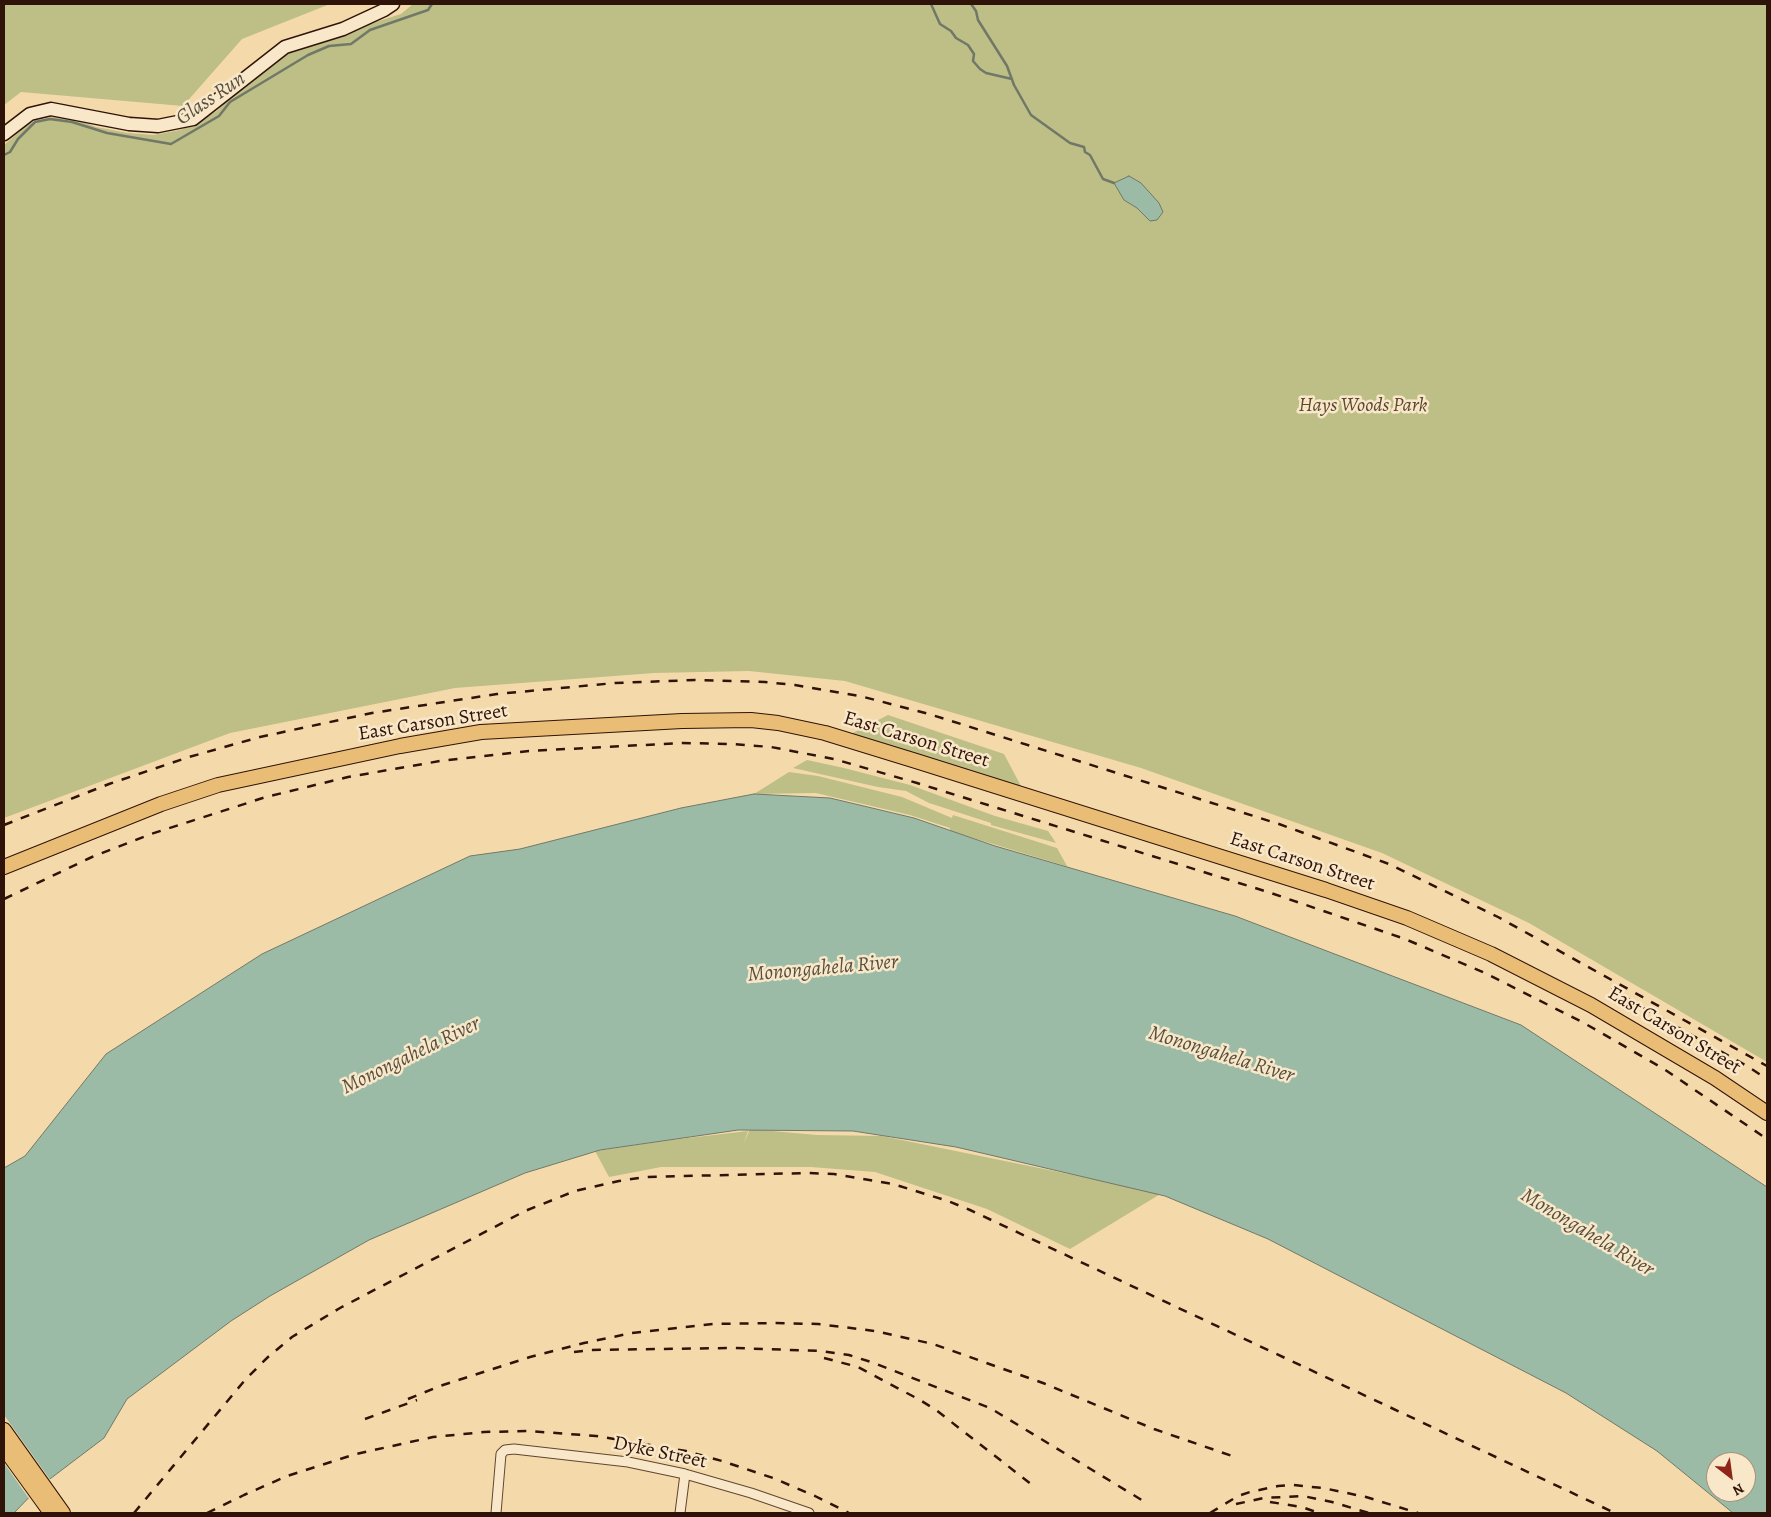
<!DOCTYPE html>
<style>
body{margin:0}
#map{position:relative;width:1771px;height:1517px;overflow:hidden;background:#f4daab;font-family:Alegreya,serif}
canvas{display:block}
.frame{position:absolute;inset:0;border:5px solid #301308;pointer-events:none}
.north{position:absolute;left:1706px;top:1452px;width:50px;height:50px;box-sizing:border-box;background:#f8e7c8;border:1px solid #a8927b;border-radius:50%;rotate:150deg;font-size:14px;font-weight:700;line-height:20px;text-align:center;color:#301308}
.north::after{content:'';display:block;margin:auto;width:18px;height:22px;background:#8f2418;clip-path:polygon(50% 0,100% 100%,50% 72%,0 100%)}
</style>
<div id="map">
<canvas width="1771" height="1517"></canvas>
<div class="frame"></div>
<div class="north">N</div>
</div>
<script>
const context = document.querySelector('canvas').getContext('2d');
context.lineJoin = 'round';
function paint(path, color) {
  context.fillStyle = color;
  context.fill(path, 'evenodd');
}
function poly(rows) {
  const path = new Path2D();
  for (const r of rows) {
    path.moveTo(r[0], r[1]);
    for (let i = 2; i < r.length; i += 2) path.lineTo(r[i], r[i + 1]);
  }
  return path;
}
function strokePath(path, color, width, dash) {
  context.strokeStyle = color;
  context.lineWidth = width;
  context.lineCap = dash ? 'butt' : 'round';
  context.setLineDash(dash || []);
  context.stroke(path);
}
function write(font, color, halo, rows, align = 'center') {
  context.font = font + ' Alegreya,serif';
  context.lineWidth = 5;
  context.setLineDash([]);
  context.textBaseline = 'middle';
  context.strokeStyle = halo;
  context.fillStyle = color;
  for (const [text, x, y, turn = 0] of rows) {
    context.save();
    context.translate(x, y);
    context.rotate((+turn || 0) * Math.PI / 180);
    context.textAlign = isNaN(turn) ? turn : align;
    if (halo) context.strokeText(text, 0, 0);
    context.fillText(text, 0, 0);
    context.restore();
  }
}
paint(poly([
 [4,4,330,4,242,39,183,106,21,92,4,105],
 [413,4,1767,4,1767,1062,1529,923,1382,853,1141,768,845,681,749,671,654,673,455,688,230,733,4,818,4,145,26,126,35,121,56,116,78,120,96,127,128,133,154,135,180,130,202,120,218,110,240,88,281,52,401,14],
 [888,715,1004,754,1022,788,851,734],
 [807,760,844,768,910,785,995,816,1048,831,1056,843,991,825,991,823,929,803,906,791,878,787,793,768],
 [789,772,818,776,902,797,952,818,953,815,1057,848,1067,866,1069,867,950,831,950,828,910,815,816,793,754,794],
 [750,1129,817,1135,882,1136,1162,1193,1070,1249,987,1209,875,1172,811,1167,661,1167,609,1177,595,1151,671,1140,748,1131,744,1143]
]), '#bebe87');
const water = poly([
 [1129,176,1141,183,1159,203,1163,212,1157,220,1150,221,1137,208,1124,200,1114,183,1129,176],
 [754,794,830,798,914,818,995,846,1235,916,1521,1025,1767,1187,1767,1513,1733,1513,1657,1451,1566,1393,1268,1239,1165,1196,956,1147,853,1131,738,1130,600,1150,525,1173,369,1240,270,1296,231,1321,127,1399,104,1438,38,1488,14,1513,4,1513,4,1168,25,1156,106,1054,262,954,470,856,520,849,681,808,754,794],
 [1716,1462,1746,1462,1746,1492,1716,1492,1716,1462]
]);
paint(water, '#9cbba6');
strokePath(water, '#717867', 1);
paint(poly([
 [4,1415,51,1481,30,1500,4,1463]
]), '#f4daab');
strokePath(poly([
 [931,4,940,24,951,31,956,38,968,45,974,54,973,61,980,69,986,73,1012,79],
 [971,4,976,11,978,20,1007,66,1014,85,1031,115,1070,143,1084,147,1085,152,1090,155,1103,179,1114,183],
 [4,155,10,152,18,139,35,122,50,119,72,122,107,133,171,144,219,116,230,102,308,55,329,46,351,44,370,30,428,10,432,4]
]), '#717867', 2.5);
const minor = poly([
 [496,1513,501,1454,505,1450,514,1449,628,1462,685,1474,751,1493,809,1513],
 [680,1513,685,1474]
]);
const secondary = poly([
 [4,134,30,114,51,109,129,124,158,126,193,119,285,47,343,29,384,10,393,4]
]);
const primary = poly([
 [4,867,161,804,218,785,400,746,481,732,682,721,751,720,778,723,825,733,916,761,1326,890,1407,918,1491,954,1591,1005,1715,1078,1767,1113],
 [4,1430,63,1513],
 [4,1448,51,1513]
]);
strokePath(minor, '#614531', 11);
strokePath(secondary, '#301308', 15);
strokePath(primary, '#301308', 16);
strokePath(minor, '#f8e7c8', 9);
strokePath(secondary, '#f8e7c8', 12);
strokePath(primary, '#eabd76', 14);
strokePath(poly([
 [4,825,109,784,189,757,260,737,372,713,497,694,615,683,695,680,765,682,795,685,860,696,929,714,1279,824,1389,864,1498,917,1767,1066],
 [4,899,92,857,151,834,266,797,348,777,440,761,529,751,682,743,731,744,771,747,834,759,917,783,1268,892,1405,939,1485,973,1584,1023,1664,1069,1767,1139],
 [1612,988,1636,1004,1747,1066,1767,1079],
 [574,1352,591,1350,735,1348,821,1351,849,1355,874,1363,990,1408,1145,1502],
 [824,1358,858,1367,920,1400,936,1410,1031,1484],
 [408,1399,440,1386,530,1357,584,1343,632,1333,713,1324,776,1323,818,1324,875,1331,933,1344,1043,1383,1154,1429,1238,1458],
 [365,1419,417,1400],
 [1270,1502,1302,1507,1319,1513],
 [1236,1504,1264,1498,1303,1496,1332,1502,1369,1513],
 [134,1513,245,1380,268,1357,292,1337,340,1308,525,1211,575,1191,619,1181,645,1177,808,1173,834,1174,893,1184,948,1201,970,1210,1615,1513],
 [207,1513,244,1495,287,1476,356,1454,433,1437,484,1432,529,1431,596,1436,686,1451,722,1461,773,1478,815,1496,849,1513],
 [1210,1513,1238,1496,1250,1492,1278,1486,1293,1485,1323,1488,1366,1497,1418,1513]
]), '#301308', 2.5, [9, 9]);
write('italic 20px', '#5b462e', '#f8e7c8', [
 ["Hays Woods Park",1363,406]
]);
write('20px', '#301308', '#f8e7c8', [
 ["East Carson Street",433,723,-9],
 ["East Carson Street",916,740,17],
 ["East Carson Street",1302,862,18],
 ["East Carson Street",1674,1031,31],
 ["Dyke Street",660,1453,12]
]);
write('italic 21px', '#564e3f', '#f8e7c8', [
 ["Glass Run",211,99,-34],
 ["Monongahela River",823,969,-5],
 ["Monongahela River",1221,1055,17],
 ["Monongahela River",411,1056,-26],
 ["Monongahela River",1587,1233,31]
]);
</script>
